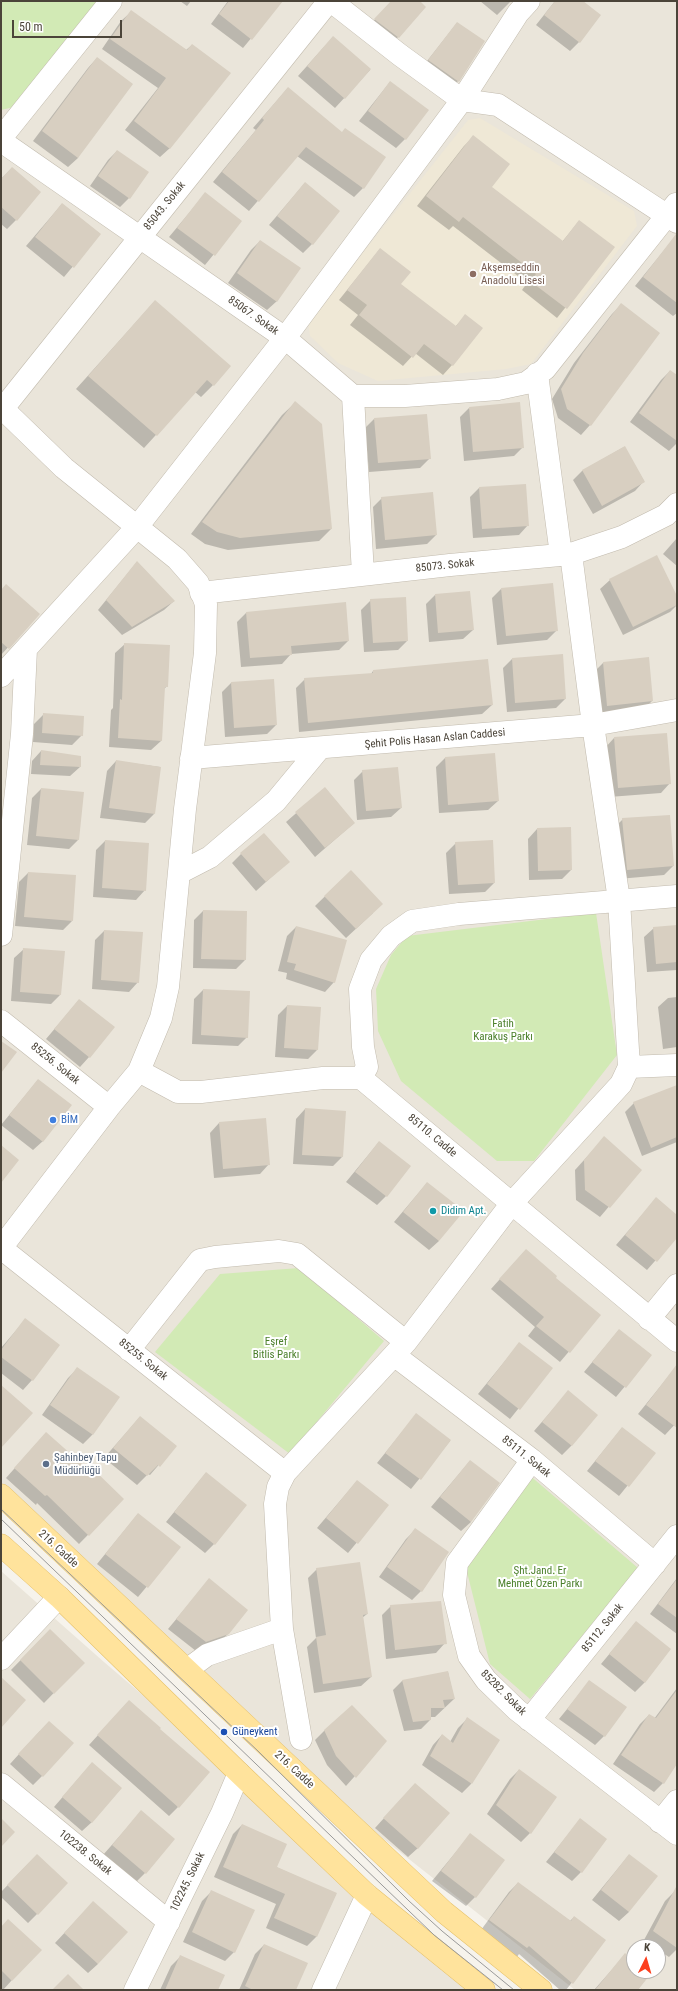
<!DOCTYPE html>
<meta charset="utf-8">
<style>
body{margin:0}
#map{position:relative;width:678px;height:1991px;overflow:hidden;background:#f6f3ec;font-family:"Roboto Condensed",sans-serif}
canvas{display:block}
.frame{position:absolute;inset:0;border:2px solid #4b4439;pointer-events:none}
.north{position:absolute;left:626px;top:1939px;width:40px;height:40px;box-sizing:border-box;background:#fff;border:1px solid #b7b4b0;border-radius:50%;rotate:5deg;font-size:11px;font-weight:700;line-height:16px;text-align:center;color:#4b4439}
.north::after{content:'';display:block;margin:auto;width:14px;height:18px;background:#fc3f1d;clip-path:polygon(50% 0,100% 100%,50% 72%,0 100%)}
.scale{position:absolute;left:12px;top:20px;width:110px;height:18px;box-sizing:border-box;border:2px solid #4b4439;border-top:0;padding-left:5px;font-size:12px;line-height:14px;white-space:nowrap;color:#4b4439;-webkit-text-stroke:3px #fff;paint-order:stroke}
</style>
<div id="map">
<canvas width="678" height="1991"></canvas>
<div class="frame"></div>
<div class="north">K</div>
<div class="scale">50 m</div>
</div>
<script>
const context = document.querySelector('canvas').getContext('2d');
context.lineJoin = 'round';
function paint(path, color) {
  context.fillStyle = color;
  context.fill(path, 'evenodd');
}
function poly(rows) {
  const path = new Path2D();
  for (const r of rows) {
    path.moveTo(r[0], r[1]);
    for (let i = 2; i < r.length; i += 2) path.lineTo(r[i], r[i + 1]);
  }
  return path;
}
function strokePath(path, color, width, dash) {
  context.strokeStyle = color;
  context.lineWidth = width;
  context.lineCap = dash ? 'butt' : 'round';
  context.setLineDash(dash || []);
  context.stroke(path);
}
function write(font, color, halo, rows, align = 'center') {
  context.font = font + ' "Roboto Condensed",sans-serif';
  context.lineWidth = 4;
  context.setLineDash([]);
  context.textBaseline = 'middle';
  context.strokeStyle = halo;
  context.fillStyle = color;
  for (const [text, x, y, turn = 0] of rows) {
    context.save();
    context.translate(x, y);
    context.rotate((+turn || 0) * Math.PI / 180);
    context.textAlign = isNaN(turn) ? turn : align;
    if (halo) context.strokeText(text, 0, 0);
    context.fillText(text, 0, 0);
    context.restore();
  }
}
paint(poly([
 [1,1,677,1,677,1990,575,1990,348,1811,1,1489],
 [634,1947,658,1947,658,1971,634,1971],
 [1,1571,104,1662,488,1990,1,1990]
]), '#eae5da');
paint(poly([
 [480,118,634,211,637,226,531,364,506,369,378,381,338,363,310,336,308,322,468,120]
]), '#efe8d6');
paint(poly([
 [1,1,97,1,18,106,1,110],
 [596,913,617,1055,534,1161,497,1161,401,1081,378,1031,376,989,391,955,407,936],
 [299,1268,384,1341,290,1454,155,1352,220,1274],
 [528,1474,638,1568,530,1699,490,1664,465,1564]
]), '#d2eab5');
paint(poly([
 [180,1,191,1,187,6],
 [228,1,282,1,243,48,211,24],
 [392,1,418,1,425,7,389,47,366,29],
 [480,1,511,1,497,15],
 [555,1,582,1,579,42,570,51,536,25],
 [131,12,186,50,192,45,170,148,160,157,125,130,158,88,102,49,121,21],
 [457,23,483,42,458,81,449,91,420,70],
 [324,47,370,70,335,108,298,76],
 [97,58,78,158,68,167,33,141,88,68],
 [390,82,405,139,396,148,359,121],
 [288,88,363,188,354,197,297,156,249,211,213,182,256,130,253,128],
 [473,137,491,187,562,242,579,221,613,248,557,318,522,290,527,283,453,226,449,230,417,206,464,146],
 [117,151,129,198,120,207,90,186,108,160],
 [12,168,16,220,7,229,1,224,1,179],
 [305,183,312,244,303,253,269,225],
 [205,194,241,221,205,265,169,237],
 [62,204,100,234,64,277,26,246],
 [675,237,677,239,677,313,673,316,635,286],
 [260,241,277,301,267,310,228,283,251,250],
 [380,249,400,284,455,327,466,315,452,365,443,375,415,353,403,366,350,325,358,315,339,300],
 [155,301,213,385,201,397,195,392,144,448,76,389],
 [621,305,658,333,590,425,581,435,558,418,552,399,574,363,612,314],
 [670,371,677,376,677,443,669,451,630,422,661,380],
 [295,403,331,529,319,541,228,550,205,544,191,534,282,415],
 [469,408,523,447,514,456,464,461,460,417],
 [374,419,430,458,420,468,369,472,365,428],
 [624,447,644,481,635,491,593,514,573,480,582,471],
 [525,485,528,525,519,535,473,538,470,497,479,488],
 [382,498,436,535,427,544,376,549,373,507],
 [677,538,677,566,663,554],
 [137,562,174,601,164,610,122,635,98,610],
 [610,580,677,598,677,605,670,612,623,635,600,589],
 [501,589,557,630,547,640,497,645,492,598],
 [1,591,38,614,1,655],
 [435,595,473,630,463,639,429,642,426,604],
 [371,600,407,641,398,650,364,652,361,610],
 [246,613,348,641,339,650,291,654,282,664,241,667,237,622],
 [125,644,167,686,164,689,161,741,151,750,109,747,111,710,113,708,115,653],
 [648,658,652,701,643,710,598,714,594,672,603,663],
 [512,659,565,699,556,708,507,712,503,668],
 [373,671,492,705,482,714,299,732,296,688,305,679,371,674],
 [273,680,276,725,267,734,225,737,222,692,231,683],
 [43,715,82,735,72,745,33,742,34,724],
 [614,738,670,783,661,793,609,797,605,748],
 [41,751,80,767,70,776,31,774,32,761],
 [494,754,498,801,488,810,439,813,436,767,445,758],
 [116,761,160,767,154,814,145,823,100,818,107,771],
 [363,771,401,808,391,817,357,820,354,780],
 [325,788,354,823,315,857,286,822],
 [41,789,78,840,69,849,27,845,32,798],
 [623,819,673,866,664,875,618,879,614,828],
 [537,829,571,870,562,879,529,880,528,839],
 [105,841,145,890,136,900,93,897,96,850],
 [456,843,494,883,485,892,449,894,446,853],
 [241,854,288,862,256,891,232,863],
 [351,871,373,913,346,938,315,906],
 [28,873,72,921,63,930,15,926,19,882],
 [203,911,245,960,236,969,193,968,194,920],
 [677,926,677,970,647,972,644,937,654,928],
 [296,927,334,982,325,992,286,979,287,973,278,971,287,936],
 [104,931,138,982,129,992,92,989,95,940],
 [24,949,60,995,51,1004,11,1001,14,958],
 [203,990,247,1037,238,1046,192,1044,194,999],
 [677,997,677,1047,663,1049,658,1007,668,998],
 [79,1000,89,1057,80,1067,46,1039],
 [287,1006,317,1050,308,1059,275,1057,278,1015],
 [38,1080,43,1141,33,1150,1,1125],
 [677,1086,677,1142,642,1156,625,1112,634,1103],
 [305,1109,342,1157,333,1166,293,1164,296,1119],
 [219,1123,269,1164,260,1174,214,1178,210,1133],
 [604,1138,640,1170,600,1217,576,1200,575,1170],
 [379,1142,386,1196,377,1205,346,1182],
 [427,1183,439,1241,429,1250,394,1222],
 [656,1199,677,1216,677,1236,647,1270,616,1245],
 [526,1250,555,1278,600,1315,560,1362,528,1336,535,1327,491,1289],
 [25,1320,32,1380,23,1390,1,1373,1,1348],
 [619,1330,651,1355,616,1397,584,1372],
 [519,1344,551,1368,510,1419,478,1394],
 [77,1369,118,1398,92,1435,83,1444,42,1415,68,1378],
 [672,1372,677,1376,677,1422,665,1435,638,1414],
 [568,1392,572,1445,562,1455,534,1431],
 [416,1415,450,1441,411,1489,377,1463],
 [140,1417,175,1446,150,1475,148,1474,137,1485,104,1458],
 [622,1428,654,1453,619,1496,587,1471],
 [37,1443,90,1472,123,1499,79,1544,37,1503,36,1505,6,1478],
 [470,1461,471,1522,461,1531,431,1507],
 [206,1473,214,1544,205,1553,166,1522],
 [357,1481,388,1505,348,1553,317,1528],
 [138,1514,179,1548,138,1597,97,1564],
 [415,1530,421,1591,412,1600,379,1577,406,1539],
 [317,1569,367,1614,362,1618,371,1677,361,1686,314,1693,307,1647,316,1638,308,1578],
 [677,1578,677,1634,650,1614],
 [209,1580,228,1634,218,1643,196,1651,168,1629],
 [391,1606,445,1643,436,1653,386,1659,382,1615],
 [636,1622,645,1682,635,1692,601,1664],
 [50,1630,83,1663,44,1703,11,1670],
 [448,1672,454,1699,435,1717,430,1717,430,1720,421,1729,404,1731,393,1690,402,1681],
 [590,1681,604,1736,595,1745,559,1719],
 [677,1688,677,1762,663,1783,654,1792,613,1764,640,1724,649,1715,654,1719],
 [129,1701,178,1807,169,1816,89,1745],
 [467,1719,471,1784,462,1793,422,1765,433,1745,442,1735,450,1742,458,1728],
 [325,1730,386,1741,346,1786,327,1765,315,1740],
 [40,1731,42,1776,33,1785,10,1764],
 [92,1763,92,1822,82,1831,54,1807],
 [519,1770,530,1833,521,1842,487,1814,510,1779],
 [415,1784,418,1848,408,1857,375,1828],
 [141,1812,145,1873,136,1882,103,1855],
 [580,1820,581,1872,572,1881,546,1862],
 [242,1825,276,1867,336,1894,316,1937,307,1946,266,1928,276,1904,214,1877,233,1834],
 [470,1835,475,1897,466,1906,432,1881],
 [629,1855,629,1912,619,1921,592,1900],
 [28,1864,37,1914,28,1923,1,1897,1,1892],
 [518,1883,570,1921,574,1917,604,1941,566,1990,560,1990,519,1954,517,1957,481,1930,509,1892],
 [212,1891,234,1952,225,1961,183,1942,202,1901],
 [674,1892,677,1894,677,1949,669,1957,658,1950,658,1947,654,1947,644,1940,665,1901],
 [84,1912,98,1964,88,1973,55,1943],
 [1,1928,12,1980,3,1990,1,1988],
 [264,1945,295,1990,239,1990,255,1954],
 [625,1955,634,1962,634,1971,645,1971,636,1990,594,1990],
 [181,1956,217,1990,160,1990,171,1966]
]), '#0003');
paint(poly([
 [229,1,283,1,252,40,219,14],
 [391,1,420,1,426,7,399,38,374,19],
 [555,1,583,1,601,15,580,43,544,15],
 [131,10,187,50,192,44,231,73,170,149,134,121,166,78,110,39],
 [457,22,485,41,459,82,428,60],
 [333,36,371,69,345,99,307,66],
 [97,57,133,84,78,158,42,131],
 [390,81,429,110,406,140,368,111],
 [288,87,342,132,345,128,386,157,364,189,306,147,259,202,222,172,264,120,262,118],
 [473,135,510,164,492,187,563,241,579,220,615,247,567,309,530,281,536,274,463,217,459,222,426,196],
 [117,150,149,172,130,199,98,176],
 [12,167,41,192,17,221,1,207,1,179],
 [305,182,340,211,313,245,277,216],
 [205,192,242,221,215,256,177,228],
 [62,203,101,234,74,268,35,237],
 [676,234,677,234,677,303,643,277],
 [260,240,301,268,277,302,237,273],
 [380,248,411,272,401,284,456,326,465,314,483,328,453,366,424,344,413,358,359,315,367,305,347,290],
 [155,300,231,366,214,386,207,380,157,436,88,376],
 [621,303,660,333,591,426,567,409,561,389,583,353],
 [670,370,677,375,677,441,639,413],
 [295,401,322,424,332,529,240,538,217,532,202,522],
 [520,402,524,448,473,452,469,407],
 [427,414,431,459,378,463,374,418],
 [625,446,645,482,602,506,582,470],
 [526,484,529,526,482,529,479,487],
 [433,492,437,535,385,540,381,497],
 [657,555,677,596,677,605,633,627,609,579],
 [137,561,175,601,132,627,106,600],
 [553,583,558,631,506,636,501,588],
 [6,584,40,614,9,649,1,642,1,590],
 [470,591,474,630,438,633,435,594],
 [406,597,408,641,373,643,370,599],
 [346,602,349,641,291,646,292,655,250,658,246,612],
 [124,643,170,645,168,687,165,687,162,741,118,738,120,699,122,700],
 [563,654,566,699,515,703,512,658],
 [649,657,653,701,607,706,603,662],
 [488,659,493,705,308,723,304,678,373,673,373,670],
 [274,679,277,725,234,728,231,682],
 [43,713,84,716,83,736,42,733],
 [667,733,671,784,618,788,614,737],
 [41,750,81,756,81,767,40,765],
 [495,753,499,801,448,805,445,757],
 [116,760,161,767,155,814,109,808],
 [398,767,402,808,366,811,362,770],
 [325,787,355,823,325,848,295,812],
 [41,788,84,792,79,840,36,836],
 [670,815,674,866,627,870,622,818],
 [571,827,572,870,538,871,537,828],
 [264,833,290,862,266,882,240,853],
 [105,840,149,843,146,891,102,888],
 [493,840,495,883,458,885,455,842],
 [351,870,383,904,356,929,324,896],
 [28,872,76,875,73,921,24,917],
 [203,910,247,911,246,960,201,959],
 [677,925,677,962,656,964,653,927],
 [296,926,347,940,335,983,294,970,296,964,287,962],
 [104,930,143,932,139,983,101,980],
 [23,948,65,951,61,995,20,992],
 [203,989,250,991,248,1038,201,1035],
 [79,999,115,1027,90,1058,54,1029],
 [287,1005,321,1007,318,1050,284,1048],
 [1,1041,17,1052,1,1073],
 [38,1079,72,1105,43,1142,9,1115],
 [677,1085,677,1137,651,1148,633,1102],
 [305,1108,346,1111,343,1157,302,1155],
 [266,1118,270,1165,223,1169,219,1122],
 [604,1136,642,1170,610,1208,585,1190,584,1160],
 [379,1141,411,1166,387,1197,355,1172],
 [1,1145,19,1160,1,1183],
 [427,1182,464,1211,439,1241,403,1212],
 [656,1197,677,1215,677,1238,657,1262,625,1235],
 [526,1249,557,1276,556,1278,601,1315,570,1353,536,1326,544,1317,499,1279],
 [25,1318,60,1345,33,1381,1,1357,1,1350],
 [619,1329,652,1355,626,1388,592,1362],
 [519,1342,553,1368,520,1410,487,1384],
 [677,1364,677,1428,646,1405],
 [77,1367,120,1397,93,1435,50,1405],
 [1,1385,33,1413,1,1448],
 [568,1390,598,1415,572,1446,542,1422],
 [416,1413,451,1440,421,1480,385,1453],
 [140,1416,177,1446,160,1467,158,1465,147,1476,113,1448],
 [622,1427,656,1453,629,1487,595,1461],
 [46,1432,90,1471,92,1468,124,1499,89,1536,47,1495,45,1496,14,1468],
 [470,1460,500,1483,471,1522,440,1497],
 [206,1472,247,1505,215,1545,174,1512],
 [357,1480,389,1505,358,1544,326,1518],
 [138,1513,181,1547,148,1588,105,1554],
 [415,1528,449,1552,422,1592,387,1567],
 [360,1562,368,1614,363,1615,372,1677,323,1684,316,1637,326,1635,316,1568],
 [209,1578,248,1610,229,1634,206,1642,176,1619],
 [677,1579,677,1618,658,1604],
 [441,1601,447,1644,395,1650,390,1605],
 [636,1621,671,1649,645,1683,609,1654],
 [50,1629,85,1663,54,1694,20,1660],
 [448,1671,455,1699,443,1700,445,1708,431,1708,431,1720,413,1722,402,1680],
 [1,1677,26,1700,1,1728],
 [589,1680,627,1707,605,1737,567,1709],
 [677,1690,677,1764,664,1784,621,1755,649,1714,656,1718],
 [129,1700,161,1728,160,1729,210,1772,179,1808,97,1735],
 [352,1705,387,1741,356,1778,336,1756,324,1730],
 [467,1717,500,1740,472,1784,430,1756,442,1734,453,1743],
 [49,1721,74,1743,43,1777,18,1754],
 [92,1762,122,1788,92,1823,62,1797],
 [519,1769,557,1797,531,1834,496,1805],
 [415,1783,450,1813,418,1849,383,1818],
 [141,1810,175,1839,146,1874,112,1845],
 [1,1818,15,1832,1,1847],
 [580,1818,607,1839,582,1873,554,1852],
 [242,1824,287,1844,277,1867,337,1893,317,1937,274,1918,285,1894,223,1867],
 [470,1833,505,1860,476,1898,441,1871],
 [37,1854,68,1883,38,1915,7,1885],
 [629,1854,658,1876,629,1912,601,1890],
 [518,1882,571,1921,574,1916,606,1940,573,1984,529,1946,527,1948,489,1920],
 [677,1885,677,1948,653,1931],
 [211,1890,255,1910,235,1953,192,1932],
 [93,1901,128,1932,98,1964,64,1933],
 [8,1919,42,1950,12,1981,1,1970,1,1927],
 [264,1944,308,1963,296,1990,253,1990,245,1986],
 [625,1953,634,1961,634,1971,653,1971,638,1990,595,1990],
 [180,1955,225,1975,218,1990,165,1990],
 [68,1974,84,1990,52,1990]
]), '#d8cfc1');
const minor = poly([
 [331,1,400,55,462,100,498,105,677,222],
 [1,138,111,1],
 [1,141,285,338,353,396,363,574],
 [537,374,561,555],
 [353,396,405,396,498,389,526,383,545,369,676,204],
 [1,411,329,1],
 [201,593,450,565,571,554,622,537,666,515,677,504],
 [1,676,137,527,285,338,462,100,518,13,529,1],
 [191,758,593,725,677,710],
 [179,873,210,857,276,801,320,748],
 [1,935,22,734,26,649],
 [1,1021,109,1107],
 [629,1067,677,1065],
 [139,1071,178,1092,201,1092,323,1078,361,1078,677,1341],
 [361,1078,367,1067,363,1047,360,989,371,960,391,936,412,921,459,914,677,896],
 [1,1248,109,1107,139,1071,161,1018,168,987,185,809,205,653,206,604,198,583,177,559,64,468,3,409],
 [1,1248,285,1473],
 [649,1319,677,1285],
 [129,1350,200,1260,215,1257,279,1251,297,1254,406,1342],
 [394,1355,532,1460,655,1564],
 [532,1460,457,1563,454,1595,469,1656,486,1680,517,1710,677,1834],
 [282,1629,301,1739],
 [1,1659,59,1597],
 [188,1669,207,1655,282,1629,275,1504,278,1487,285,1473,406,1342,512,1203,621,1084,629,1067,619,900,593,725,571,554],
 [529,1720,677,1536],
 [1,1784,169,1922],
 [660,1822,677,1801],
 [135,1990,222,1813,239,1773],
 [323,1990,367,1895]
]);
const major = poly([
 [1,1495,444,1912,541,1990],
 [1,1545,59,1597,239,1773,367,1895,484,1990]
]);
strokePath(minor, '#c2bbae', 23);
strokePath(major, '#e6c16a', 23);
strokePath(minor, '#fff', 22);
strokePath(major, '#ffe39c', 22);
strokePath(poly([
 [1,1509,258,1751,409,1901,442,1931,514,1990],
 [1,1519,434,1935,503,1990]
]), '#9a9a9a', 1);
for (const [x, y, r, color] of [
 [473,274,4,"#8d6e63"],
 [53,1120,4,"#3f7fe0"],
 [433,1211,4,"#0f9aa8"],
 [46,1464,4,"#5c6f8a"],
 [224,1732,4,"#1a4fb4"]
]) {
  const dot = new Path2D();
  dot.arc(x, y, r, 0, 2 * Math.PI);
  context.fillStyle = color;
  context.fill(dot);
  strokePath(dot, '#fff', 1.5);
}
write('11px', '#4b4439', '#fff', [
 ["85043. Sokak",165,206,-51],
 ["85067. Sokak",253,316,35],
 ["85073. Sokak",445,566,-6],
 ["Şehit Polis Hasan Aslan Caddesi",435,739,-5],
 ["85256. Sokak",55,1064,39],
 ["85110. Cadde",432,1136,40],
 ["85255. Sokak",143,1360,39],
 ["85111. Sokak",526,1457,39],
 ["216. Cadde",58,1549,43],
 ["85112. Sokak",603,1628,-51],
 ["85282. Sokak",503,1693,45],
 ["216. Cadde",294,1770,43],
 ["102238. Sokak",85,1853,39],
 ["102245. Sokak",188,1882,-64]
]);
write('11px', '#785e54', '#fff', [
 ["Akşemseddin",481,268],
 ["Anadolu Lisesi",481,281]
], 'left');
write('11px', '#4a7f2a', '#fff', [
 ["Fatih",503,1024],
 ["Karakuş Parkı",503,1037],
 ["Eşref",276,1342],
 ["Bitlis Parkı",276,1355],
 ["Şht.Jand. Er",540,1571],
 ["Mehmet Özen Parkı",540,1584]
]);
write('11px', '#366cbe', '#fff', [
 ["BİM",61,1120]
], 'left');
write('11px', '#0d838f', '#fff', [
 ["Didim Apt.",441,1211]
], 'left');
write('11px', '#4e5e75', '#fff', [
 ["Şahinbey Tapu",54,1458],
 ["Müdürlüğü",54,1471]
], 'left');
write('11px', '#164399', '#fff', [
 ["Güneykent",232,1732]
], 'left');
</script>
